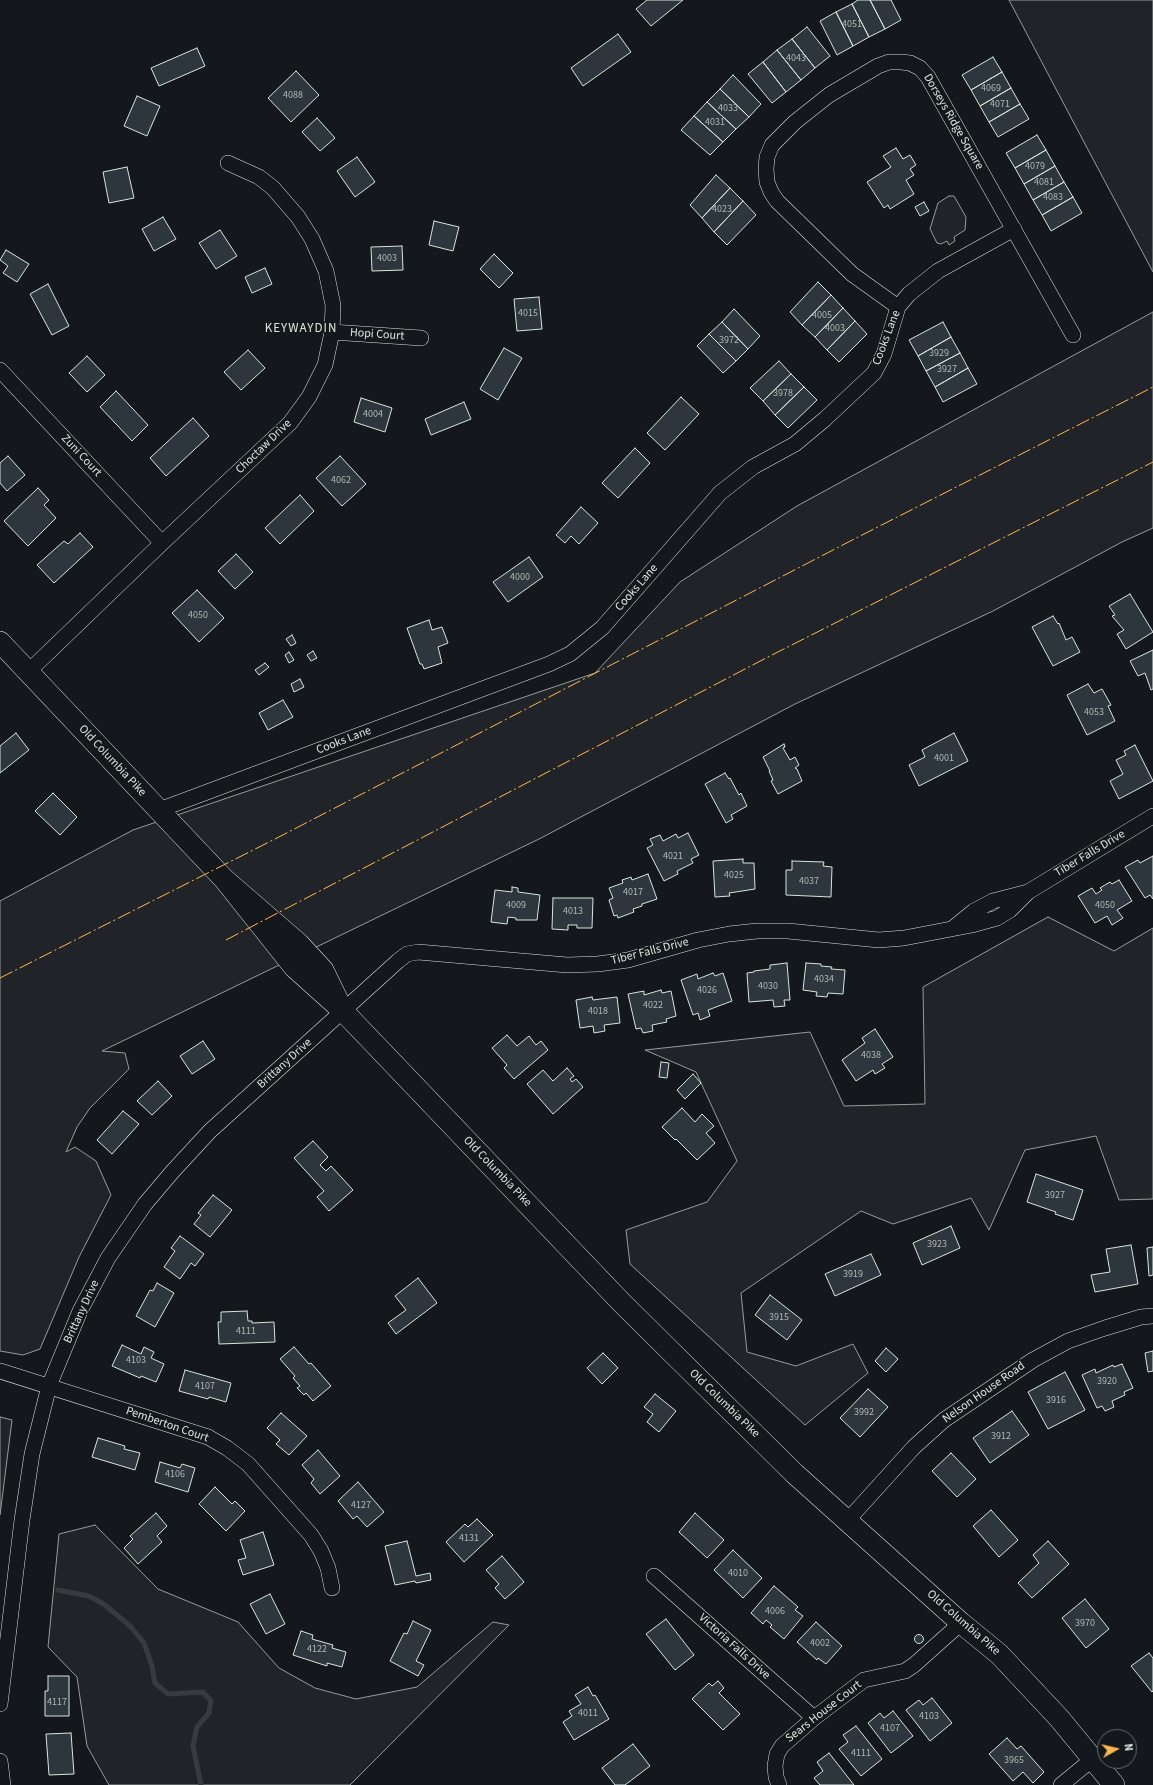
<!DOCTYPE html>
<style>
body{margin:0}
#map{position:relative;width:1153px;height:1785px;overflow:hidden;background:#14181c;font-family:"Source Sans 3",sans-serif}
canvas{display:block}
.north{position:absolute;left:1097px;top:1729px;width:40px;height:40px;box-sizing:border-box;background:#14181c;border:1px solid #626a69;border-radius:50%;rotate:82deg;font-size:11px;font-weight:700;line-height:16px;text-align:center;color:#d8e6dc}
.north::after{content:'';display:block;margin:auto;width:14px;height:18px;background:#ffb74d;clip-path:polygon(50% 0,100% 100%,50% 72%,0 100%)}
</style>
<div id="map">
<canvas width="1153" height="1785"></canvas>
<div class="north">N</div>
</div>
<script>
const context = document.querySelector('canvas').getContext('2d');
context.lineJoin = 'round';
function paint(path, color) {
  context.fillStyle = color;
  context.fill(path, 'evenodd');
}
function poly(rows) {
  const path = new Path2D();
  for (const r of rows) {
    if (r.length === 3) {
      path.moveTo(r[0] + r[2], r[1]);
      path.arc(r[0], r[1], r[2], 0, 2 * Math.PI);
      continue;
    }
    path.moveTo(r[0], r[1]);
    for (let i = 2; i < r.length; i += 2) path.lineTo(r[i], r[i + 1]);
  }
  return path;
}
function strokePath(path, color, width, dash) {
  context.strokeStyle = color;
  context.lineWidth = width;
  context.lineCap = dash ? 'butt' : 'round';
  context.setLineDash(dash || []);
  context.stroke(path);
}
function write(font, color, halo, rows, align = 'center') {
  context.font = font + ' "Source Sans 3",sans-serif';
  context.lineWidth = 3;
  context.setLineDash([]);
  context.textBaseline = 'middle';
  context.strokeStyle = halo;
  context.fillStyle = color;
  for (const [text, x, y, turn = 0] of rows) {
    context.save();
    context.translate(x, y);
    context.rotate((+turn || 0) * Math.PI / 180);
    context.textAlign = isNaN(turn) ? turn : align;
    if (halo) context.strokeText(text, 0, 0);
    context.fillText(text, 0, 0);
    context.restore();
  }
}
const green = poly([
 [1009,0,1153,0,1153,272,1085,144,1009,0],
 [949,196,954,196,966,217,965,230,954,237,955,241,949,245,947,241,941,244,937,243,930,229,938,203,949,196],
 [1153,312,1153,528,1122,542,993,611,795,704,541,838,102,1051,125,1053,129,1069,90,1108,77,1127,66,1152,75,1147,96,1161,111,1195,79,1257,40,1349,23,1355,0,1351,0,901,133,830,595,673,680,582,797,506,1153,312],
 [1048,917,1114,951,1153,928,1153,1199,1119,1200,1096,1136,1025,1150,989,1230,971,1198,893,1224,861,1211,741,1293,747,1352,796,1366,853,1344,868,1373,805,1425,630,1264,626,1230,707,1202,737,1161,696,1072,645,1050,810,1032,844,1106,925,1104,923,987,1048,917],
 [0,1417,12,1420,0,1515,0,1417],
 [95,1525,158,1589,238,1622,279,1668,315,1688,356,1699,417,1687,493,1622,509,1625,350,1785,109,1785,87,1746,77,1677,48,1647,59,1534,95,1525]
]);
paint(green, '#202428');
strokePath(green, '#939e99', 1);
strokePath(poly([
 [58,1590,89,1596,105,1605,130,1626,144,1643,152,1666,155,1683,168,1694,203,1692,211,1701,209,1713,197,1727,193,1746,201,1785]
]), '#363b3e', 5);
const building = poly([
 [647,0,683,0,651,26,636,9,647,0],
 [858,0,870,0,885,29,869,37,852,4,858,0],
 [870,0,891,0,901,20,885,29,870,0],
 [852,4,869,37,853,46,836,12,852,4],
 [836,12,853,46,837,55,820,21,836,12],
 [807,27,830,56,815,68,792,39,807,27],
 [618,34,631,52,583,86,571,68,618,34],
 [792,39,815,68,801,80,777,50,792,39],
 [197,48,205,66,159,86,151,68,197,48],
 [777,50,801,80,786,92,763,62,777,50],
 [993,57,1002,72,971,90,962,75,993,57],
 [763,62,786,92,772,103,748,74,763,62],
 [296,71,319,95,291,122,268,98,296,71],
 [1002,72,1011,88,980,106,971,90,1002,72],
 [733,75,761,104,749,117,720,89,733,75],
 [1011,88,1020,104,989,122,980,106,1011,88],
 [720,89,749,117,736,129,707,102,720,89],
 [137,96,160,106,147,136,124,126,137,96],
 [707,102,736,129,723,142,694,116,707,102],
 [1020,104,1029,119,998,137,989,122,1020,104],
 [694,116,723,142,710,155,681,130,694,116],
 [317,118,335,138,320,151,302,132,317,118],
 [1037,135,1046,150,1015,168,1006,153,1037,135],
 [896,148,903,159,910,155,916,165,910,169,914,175,906,180,914,194,890,209,888,205,884,208,867,182,891,167,883,156,896,148],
 [1046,150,1055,166,1024,184,1015,168,1046,150],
 [357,157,375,182,355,197,337,171,357,157],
 [1055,166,1064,182,1033,200,1024,184,1055,166],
 [127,167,134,198,109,203,103,172,127,167],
 [716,175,730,188,702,218,690,205,716,175],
 [1064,182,1073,197,1042,215,1033,200,1064,182],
 [730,188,743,201,714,232,702,218,730,188],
 [1073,197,1082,213,1051,231,1042,215,1073,197],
 [743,201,756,215,727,245,714,232,743,201],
 [924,202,929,211,920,216,915,207,924,202],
 [163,217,176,239,154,251,142,229,163,217],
 [434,221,459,227,453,251,429,245,434,221],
 [220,230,237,256,216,269,199,243,220,230],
 [402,246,403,270,372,271,371,247,402,246],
 [6,250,29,264,17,282,3,273,8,266,0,260,6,250],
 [494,254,513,273,499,288,480,269,494,254],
 [265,268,272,284,252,293,245,277,265,268],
 [818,282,831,295,802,325,790,312,818,282],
 [48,284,69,326,52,335,30,294,48,284],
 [831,295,843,308,815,337,802,325,831,295],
 [539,297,542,329,517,331,514,299,539,297],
 [843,308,855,321,827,350,815,337,843,308],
 [734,309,760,336,748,349,722,322,734,309],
 [855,321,867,334,839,362,827,350,855,321],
 [722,322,748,349,736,361,709,334,722,322],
 [943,322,951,337,918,356,909,340,943,322],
 [709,334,736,361,723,373,697,346,709,334],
 [951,337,960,353,926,371,918,356,951,337],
 [504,348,522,358,498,400,480,389,504,348],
 [248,350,265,368,241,390,224,372,248,350],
 [960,353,968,368,935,387,926,371,960,353],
 [87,356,105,375,87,392,69,373,87,356],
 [779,361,791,374,763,401,750,388,779,361],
 [968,368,977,384,943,402,935,387,968,368],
 [791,374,804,387,775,415,763,401,791,374],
 [804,387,817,400,788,428,775,415,804,387],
 [116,391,148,425,132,441,100,407,116,391],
 [681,397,699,414,665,450,647,433,681,397],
 [361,398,392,408,385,432,354,422,361,398],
 [464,402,471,419,431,435,425,419,464,402],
 [193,418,209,436,166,476,150,458,193,418],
 [635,448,650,463,618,498,602,483,635,448],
 [8,456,25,475,7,491,0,483,0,463,8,456],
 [340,456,366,484,342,506,316,478,340,456],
 [38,488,49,500,44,505,56,518,28,546,4,521,38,488],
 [300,495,314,511,280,544,265,528,300,495],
 [581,507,598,523,579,544,571,536,565,543,556,535,581,507],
 [80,533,93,547,54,583,37,565,64,541,68,544,80,533],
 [236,554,253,572,235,589,218,571,236,554],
 [529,557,543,577,508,602,493,582,529,557],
 [197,590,224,618,199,642,172,613,197,590],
 [1130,594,1153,632,1126,649,1117,634,1124,630,1112,616,1115,615,1109,606,1130,594],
 [1053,616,1058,624,1059,623,1066,640,1072,637,1080,652,1053,666,1032,627,1053,616],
 [429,620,432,630,442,627,448,643,438,647,442,663,424,669,422,664,420,664,407,628,429,620],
 [292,635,296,643,291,646,286,639,292,635],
 [1153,650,1153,689,1151,690,1145,673,1138,676,1130,661,1153,650],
 [313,651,317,658,311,661,307,655,313,651],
 [289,652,294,660,289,663,285,655,289,652],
 [265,663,269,667,259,675,255,670,265,663],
 [300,679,304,687,294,692,291,684,300,679],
 [1088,684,1094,693,1102,689,1111,705,1108,706,1115,721,1087,735,1067,695,1088,684],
 [283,700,293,717,268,730,259,713,283,700],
 [16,733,29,750,0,773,0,746,16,733],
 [954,733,968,761,919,786,909,765,925,757,922,750,954,733],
 [784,744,785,747,783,748,790,760,795,757,799,765,795,768,797,769,802,781,778,794,771,781,773,780,769,771,770,771,763,757,784,744],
 [1135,745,1153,781,1119,799,1110,781,1123,774,1116,760,1126,755,1124,751,1135,745],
 [725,773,729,779,730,778,739,795,741,793,747,806,731,815,733,819,726,823,705,784,725,773],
 [53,793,77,817,60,835,35,811,53,793],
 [688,833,699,855,691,859,693,863,677,871,678,874,664,881,647,848,653,845,650,839,660,835,663,841,676,834,678,838,688,833],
 [1153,856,1153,899,1150,895,1145,898,1125,867,1138,860,1140,863,1153,856],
 [743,859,743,863,754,863,755,889,729,893,730,896,715,897,713,861,743,859],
 [792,861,824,862,823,866,832,867,831,897,786,895,786,870,792,870,792,861],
 [648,874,657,899,642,904,642,906,633,909,634,912,618,918,617,915,614,916,609,900,613,898,609,888,623,883,622,880,631,877,632,880,648,874],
 [1119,880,1132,901,1117,910,1123,918,1112,925,1107,916,1095,923,1078,896,1092,888,1096,894,1102,890,1100,888,1110,882,1112,884,1119,880],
 [512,887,518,888,518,892,540,895,537,920,516,920,516,918,508,917,507,924,491,922,495,890,512,892,512,887],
 [553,898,593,898,592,928,577,928,577,925,568,925,568,930,552,929,553,898],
 [787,963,790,1000,784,1000,785,1006,774,1007,773,1000,749,1002,747,973,754,972,754,971,770,969,770,965,787,963],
 [806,963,821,964,821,966,832,967,831,969,845,970,843,994,828,993,827,997,816,996,817,992,803,990,806,963],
 [713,973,715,976,723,973,732,1001,708,1010,710,1016,700,1020,698,1013,693,1015,681,980,697,974,698,979,713,973],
 [661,990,662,993,671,991,676,1016,666,1019,667,1022,652,1025,653,1031,643,1033,641,1028,636,1029,628,994,644,991,644,995,661,990],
 [592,997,593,1000,617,997,620,1023,604,1025,605,1031,594,1033,593,1026,580,1028,576,1000,592,997],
 [875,1029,893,1057,882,1064,885,1068,875,1074,873,1070,856,1081,842,1060,865,1043,862,1038,875,1029],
 [507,1035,517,1046,529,1036,536,1045,541,1041,548,1050,514,1079,504,1068,507,1065,492,1048,507,1035],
 [203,1041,215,1059,192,1074,180,1056,203,1041],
 [661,1062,669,1063,667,1078,659,1077,661,1062],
 [567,1068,574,1076,570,1079,572,1082,576,1079,583,1087,553,1114,527,1084,543,1070,553,1081,567,1068],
 [693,1074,701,1083,685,1099,677,1090,693,1074],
 [158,1081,172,1096,152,1115,137,1101,158,1081],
 [682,1108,695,1122,702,1114,714,1126,706,1133,715,1143,697,1160,676,1139,675,1140,662,1127,682,1108],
 [123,1111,139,1124,112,1154,97,1140,123,1111],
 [313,1141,328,1157,320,1165,326,1171,331,1166,353,1190,329,1211,317,1197,324,1191,294,1158,313,1141],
 [1036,1174,1083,1190,1073,1220,1055,1214,1056,1212,1027,1202,1036,1174],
 [213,1195,232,1210,210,1237,194,1224,201,1215,198,1213,213,1195],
 [951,1226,960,1248,922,1265,913,1243,951,1226],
 [180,1236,204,1254,195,1266,191,1263,180,1279,164,1267,175,1251,171,1248,180,1236],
 [1131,1245,1138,1284,1095,1292,1091,1275,1110,1272,1106,1249,1131,1245],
 [1153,1247,1153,1275,1149,1276,1147,1248,1153,1247],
 [871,1254,881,1275,835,1296,825,1274,871,1254],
 [418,1278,437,1303,396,1334,388,1323,406,1310,395,1296,418,1278],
 [157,1283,174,1293,155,1327,136,1316,150,1290,153,1291,157,1283],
 [770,1295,802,1320,787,1340,755,1315,770,1295],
 [247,1311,248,1321,252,1321,252,1323,274,1322,275,1342,219,1344,218,1322,221,1322,221,1312,247,1311],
 [122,1345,141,1354,144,1347,154,1352,151,1358,164,1364,156,1382,141,1376,140,1378,112,1366,122,1345],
 [294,1347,309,1364,311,1363,331,1386,313,1401,306,1393,304,1395,297,1388,300,1386,293,1378,295,1376,280,1359,294,1347],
 [886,1348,898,1359,886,1372,875,1361,886,1348],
 [1153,1351,1153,1371,1148,1372,1145,1353,1153,1351],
 [603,1353,618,1368,602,1384,587,1368,603,1353],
 [1122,1364,1133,1388,1124,1392,1125,1395,1112,1401,1114,1407,1105,1411,1102,1406,1097,1408,1082,1375,1095,1369,1096,1373,1113,1365,1114,1367,1122,1364],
 [185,1370,231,1383,226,1402,209,1397,208,1399,179,1391,185,1370],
 [1065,1372,1085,1410,1048,1429,1028,1392,1065,1372],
 [868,1389,888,1407,860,1437,840,1418,868,1389],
 [655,1394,676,1411,659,1432,647,1422,653,1414,644,1407,655,1394],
 [1012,1411,1029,1435,990,1463,973,1438,1012,1411],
 [281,1413,307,1436,289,1455,276,1444,280,1440,267,1428,281,1413],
 [98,1438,125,1446,124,1449,140,1453,135,1470,92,1457,98,1438],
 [318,1450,340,1476,320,1494,311,1483,314,1479,302,1465,318,1450],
 [951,1453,976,1479,957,1497,932,1471,951,1453],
 [160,1462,180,1468,182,1464,195,1468,188,1492,155,1482,160,1462],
 [358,1482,384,1512,367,1527,357,1516,353,1519,338,1501,358,1482],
 [215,1487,232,1504,235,1501,245,1511,226,1531,199,1504,215,1487],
 [991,1510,1018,1540,999,1557,973,1526,991,1510],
 [156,1513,167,1526,157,1536,162,1542,138,1564,124,1548,133,1539,130,1536,156,1513],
 [695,1513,724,1540,707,1558,679,1532,695,1513],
 [477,1519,493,1535,464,1562,446,1542,465,1524,468,1527,477,1519],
 [263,1532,274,1565,243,1575,238,1560,246,1558,240,1540,263,1532],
 [407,1541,416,1576,430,1573,431,1580,416,1583,415,1581,395,1585,385,1546,407,1541],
 [1048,1541,1069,1564,1032,1598,1018,1583,1039,1563,1033,1555,1048,1541],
 [733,1550,762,1578,743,1598,714,1570,733,1550],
 [502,1556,524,1582,505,1599,495,1588,499,1584,486,1570,502,1556],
 [774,1586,798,1607,795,1610,803,1616,784,1639,770,1627,772,1625,766,1620,763,1624,751,1613,774,1586],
 [270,1594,285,1624,266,1634,250,1604,270,1594],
 [1085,1599,1109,1629,1086,1648,1062,1618,1085,1599],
 [666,1619,694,1655,675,1670,646,1634,666,1619],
 [413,1621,431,1630,416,1661,424,1665,418,1676,390,1661,404,1633,407,1634,413,1621],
 [816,1622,842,1646,826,1664,818,1658,817,1660,797,1642,816,1622],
 [301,1631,313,1635,312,1639,333,1645,332,1648,346,1652,342,1667,327,1663,327,1666,293,1655,301,1631],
 [919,1639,4.5],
 [1149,1653,1153,1658,1153,1691,1152,1692,1131,1666,1149,1653],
 [48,1676,69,1676,69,1716,45,1716,45,1691,48,1691,48,1676],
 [718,1681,724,1688,719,1693,740,1714,723,1730,692,1699,709,1683,712,1686,718,1681],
 [588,1687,593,1696,595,1695,609,1719,574,1740,563,1722,572,1716,569,1711,581,1704,575,1695,588,1687],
 [932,1698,952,1723,930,1741,906,1710,919,1700,923,1705,932,1698],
 [893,1711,913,1736,891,1753,868,1723,880,1713,884,1718,893,1711],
 [856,1726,882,1759,861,1776,839,1749,848,1742,843,1735,856,1726],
 [71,1733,74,1774,49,1775,46,1734,71,1733],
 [1007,1738,1017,1749,1021,1746,1044,1772,1033,1783,1023,1772,1013,1781,989,1754,1007,1738],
 [633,1744,650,1766,625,1785,615,1785,602,1768,633,1744],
 [829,1753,854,1785,820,1785,814,1778,823,1771,817,1762,829,1753]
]);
paint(building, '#2c363c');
strokePath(building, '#d8e6dc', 1);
const street = poly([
 [898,307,852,274,777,201,771,192,767,182,766,169,767,157,772,145,795,122,829,95,878,66,889,62,901,62,910,63,920,68,928,77,1073,335],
 [332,332,421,338],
 [0,370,162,543],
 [28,672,162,543,290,423,309,397,325,365,332,332,333,305,326,271,312,239,298,217,273,188,259,177,228,163],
 [159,810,549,664,570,654,602,628,720,493,753,467,795,444,825,419,874,373,884,354,898,307,909,294,938,271,1014,229],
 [953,928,974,911,993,901,1028,892],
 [0,1371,208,1437,227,1448,248,1464,311,1535,321,1551,328,1568,332,1588],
 [847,1521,914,1447,944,1420,1033,1360,1068,1341,1105,1328,1141,1317,1153,1316],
 [654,1576,814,1718],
 [0,1704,22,1520,32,1454,49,1386,80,1311,108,1258,145,1204,173,1171,210,1131,398,961,407,954,418,952,567,965,598,964,628,960,698,940,729,934,757,931,788,931,879,940,904,938,972,925,997,918,1010,910,1028,892,1153,816],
 [0,1761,3,1785],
 [779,1785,776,1777,775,1766,777,1754,782,1746,814,1718,864,1680,905,1671,914,1665,961,1623],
 [1061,1785,1094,1758]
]);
const secondary = poly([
 [0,642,224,879,294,967,343,1011,323,970,299,944,224,879],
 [343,1011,622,1303,722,1402,795,1474,961,1623,999,1654,1059,1718,1114,1785]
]);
strokePath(street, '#d8e6dc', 16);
strokePath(secondary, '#d8e6dc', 22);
strokePath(street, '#14181c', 15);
strokePath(secondary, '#14181c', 21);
strokePath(poly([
 [226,940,768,657,1153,462],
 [0,978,275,839,862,535,1153,387]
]), '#ffb74d', 1, [14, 3, 2, 3]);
write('10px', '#adbab4', null, [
 ["4051",852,25],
 ["4043",796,59],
 ["4069",991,89],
 ["4088",293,96],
 ["4071",1000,105],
 ["4033",728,109],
 ["4031",715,123],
 ["4079",1035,167],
 ["4081",1044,183],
 ["4083",1053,198],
 ["4023",722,210],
 ["4003",387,259],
 ["4015",528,314],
 ["4005",822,316],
 ["4003",835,329],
 ["3972",729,341],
 ["3929",939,354],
 ["3927",947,370],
 ["3978",783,394],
 ["4004",373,415],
 ["4062",341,481],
 ["4000",520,578],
 ["4050",198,616],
 ["4053",1094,713],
 ["4001",944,759],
 ["4021",673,857],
 ["4025",734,876],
 ["4037",809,882],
 ["4017",633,893],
 ["4009",516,906],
 ["4050",1105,906],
 ["4013",573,912],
 ["4034",824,980],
 ["4030",768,987],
 ["4026",707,991],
 ["4022",653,1006],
 ["4018",598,1012],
 ["4038",871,1056],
 ["3927",1055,1196],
 ["3923",937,1245],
 ["3919",853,1275],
 ["3915",779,1318],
 ["4111",246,1332],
 ["4103",136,1361],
 ["3920",1107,1382],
 ["4107",205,1387],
 ["3916",1056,1401],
 ["3992",864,1413],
 ["3912",1001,1437],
 ["4106",175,1475],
 ["4127",361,1506],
 ["4131",469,1539],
 ["4010",738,1574],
 ["4006",775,1612],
 ["3970",1085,1624],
 ["4002",820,1644],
 ["4122",317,1650],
 ["4117",57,1703],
 ["4011",588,1714],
 ["4103",929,1717],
 ["4107",890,1729],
 ["4111",861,1754],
 ["3965",1014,1761]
]);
write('12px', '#d8e6dc', '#14181c', [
 ["Dorseys Ridge Square",953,122,60],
 ["Hopi Court",377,335,4],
 ["Cooks Lane",887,338,-69],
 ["Choctaw Drive",264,447,-44],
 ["Zuni Court",81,456,47],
 ["Cooks Lane",637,588,-49],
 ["Cooks Lane",344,741,-21],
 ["Old Columbia Pike",112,761,47],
 ["Tiber Falls Drive",1090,854,-31],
 ["Tiber Falls Drive",650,952,-14],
 ["Brittany Drive",285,1064,-42],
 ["Old Columbia Pike",497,1172,46],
 ["Brittany Drive",82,1312,-65],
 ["Nelson House Road",984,1393,-35],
 ["Old Columbia Pike",724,1404,44],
 ["Pemberton Court",167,1425,19],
 ["Old Columbia Pike",963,1623,41],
 ["Victoria Falls Drive",734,1647,42],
 ["Sears House Court",824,1712,-38]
]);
context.letterSpacing = '1px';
write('13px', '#d8e6dc', '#14181c', [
 ["KEYWAYDIN",301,329]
]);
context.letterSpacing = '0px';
</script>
